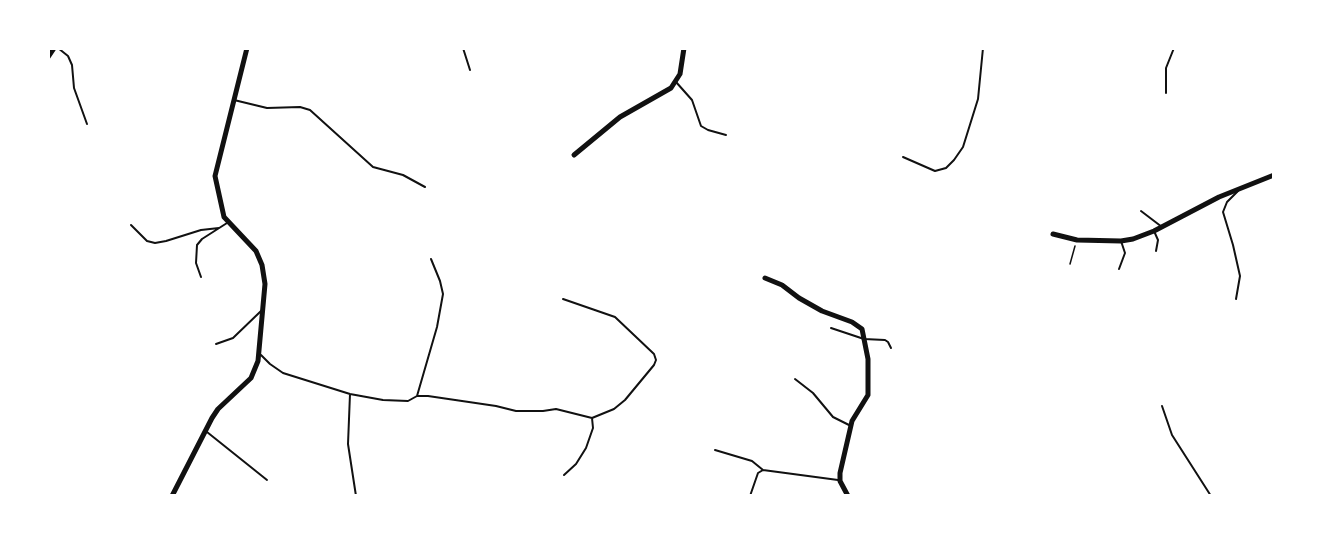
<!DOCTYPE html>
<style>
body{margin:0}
#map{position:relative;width:1322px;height:544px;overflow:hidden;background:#fff;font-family:Literata,serif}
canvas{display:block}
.frame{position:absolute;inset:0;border:50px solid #fff;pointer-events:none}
</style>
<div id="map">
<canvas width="1322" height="544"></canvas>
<div class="frame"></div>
</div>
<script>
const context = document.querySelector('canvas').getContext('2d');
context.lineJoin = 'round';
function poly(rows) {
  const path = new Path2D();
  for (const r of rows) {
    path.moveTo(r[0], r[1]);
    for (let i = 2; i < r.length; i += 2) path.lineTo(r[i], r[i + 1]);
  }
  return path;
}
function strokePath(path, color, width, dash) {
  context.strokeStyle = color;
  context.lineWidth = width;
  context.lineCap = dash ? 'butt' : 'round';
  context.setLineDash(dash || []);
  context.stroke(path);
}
strokePath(poly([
 [1070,264,1075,246]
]), '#111', 1.5);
strokePath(poly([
 [58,48,68,56,72,65,74,88,87,124],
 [463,48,470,70],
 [676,82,692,100,701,126,708,130,726,135],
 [1166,93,1166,68,1174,48],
 [234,100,267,108,300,107,310,110,373,167,403,175,425,187],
 [903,157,935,171,946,168,954,160,963,147,978,99,983,48],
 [1141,211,1162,227],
 [131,225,147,241,155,243,166,241,201,230,219,228],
 [1154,231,1158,240,1156,251],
 [1119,269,1125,253,1121,241],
 [201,277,196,263,197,245,202,239,227,223],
 [563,299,615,317,654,354,656,360,654,365,625,400,614,409,592,418],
 [1236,299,1240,276,1233,245,1223,212,1227,202,1238,191],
 [831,328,864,339,885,340,888,342,891,348],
 [216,344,233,338,261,311],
 [261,355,270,364,283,373,350,394,383,400,408,401,417,396,428,396,496,406,516,411,543,411,556,409,592,418,593,428,586,448,576,464,564,475],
 [795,379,813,393,833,417,851,426],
 [350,394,348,444,356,496],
 [417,396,437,327,443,294,440,281,431,259],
 [1162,406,1172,435,1211,496],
 [207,432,267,480],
 [715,450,752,461,763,470],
 [750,496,758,473,763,470,838,480]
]), '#111', 2);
strokePath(poly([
 [48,57,54,48],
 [574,155,620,117,671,88,680,74,684,48],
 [1053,234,1077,240,1121,241,1133,239,1154,231,1219,197,1274,175],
 [765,278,782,285,799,298,822,311,852,322,862,329,868,359,868,395,852,421,840,473,840,481,848,496],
 [172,496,212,418,218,409,251,378,258,361,265,284,262,265,256,251,224,217,215,176,247,48]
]), '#111', 5);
</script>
